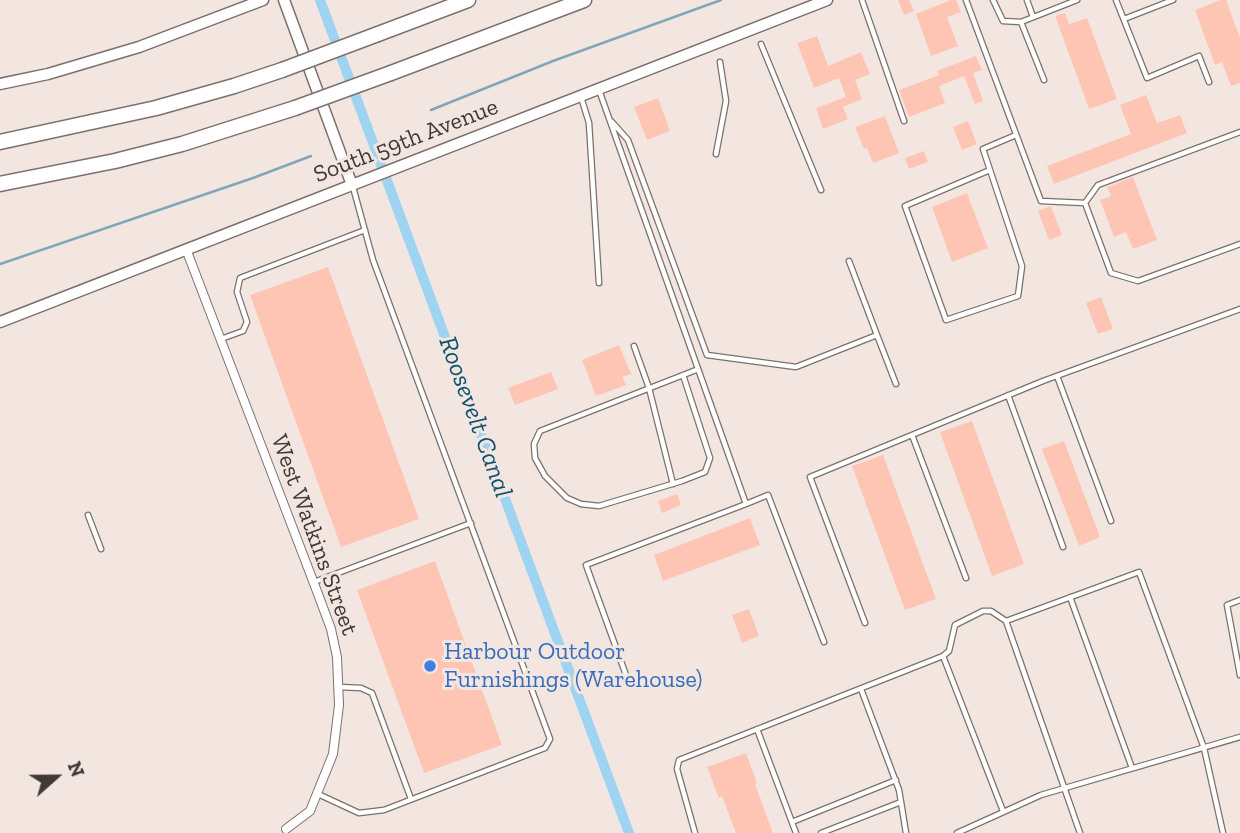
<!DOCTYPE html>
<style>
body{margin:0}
#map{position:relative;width:1240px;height:833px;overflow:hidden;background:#f3e6e0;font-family:"Zilla Slab",serif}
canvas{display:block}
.north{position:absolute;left:21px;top:742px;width:70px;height:70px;-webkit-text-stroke:5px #f3e6e0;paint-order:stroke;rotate:69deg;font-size:19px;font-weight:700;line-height:28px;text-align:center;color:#3f3a37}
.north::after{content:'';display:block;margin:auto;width:24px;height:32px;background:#3f3a37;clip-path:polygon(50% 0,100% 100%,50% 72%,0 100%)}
</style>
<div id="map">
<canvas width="1240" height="833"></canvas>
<div class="north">N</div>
</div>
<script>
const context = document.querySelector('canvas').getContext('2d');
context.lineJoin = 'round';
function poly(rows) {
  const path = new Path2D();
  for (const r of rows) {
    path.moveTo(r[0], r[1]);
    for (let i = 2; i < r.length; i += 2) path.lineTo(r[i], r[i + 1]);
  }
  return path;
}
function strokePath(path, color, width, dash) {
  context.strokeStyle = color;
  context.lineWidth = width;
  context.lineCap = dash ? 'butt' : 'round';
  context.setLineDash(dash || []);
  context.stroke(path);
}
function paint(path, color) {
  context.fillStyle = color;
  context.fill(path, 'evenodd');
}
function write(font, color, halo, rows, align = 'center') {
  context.font = font + ' "Zilla Slab",serif';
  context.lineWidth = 6;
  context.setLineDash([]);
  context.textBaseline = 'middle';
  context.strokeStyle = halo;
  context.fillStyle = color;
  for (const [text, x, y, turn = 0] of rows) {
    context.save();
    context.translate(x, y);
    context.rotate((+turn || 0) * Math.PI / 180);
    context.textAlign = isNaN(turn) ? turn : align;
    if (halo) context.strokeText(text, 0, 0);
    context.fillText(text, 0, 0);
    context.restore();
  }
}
strokePath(poly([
 [431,110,553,61,721,0],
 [0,264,253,178,311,156]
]), '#82a6b9', 2.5);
strokePath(poly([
 [320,0,629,833]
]), '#9ed4f1', 10);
paint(poly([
 [898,0,909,0,914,11,904,15],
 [951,0,956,0,961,12,947,17,958,46,931,56,916,14],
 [1221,0,1226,0,1240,38,1240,83,1231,86,1222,62,1215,65,1195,10],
 [1065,13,1069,24,1087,18,1117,99,1089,109,1055,16],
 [817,36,828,66,861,52,870,74,855,80,862,99,843,107,848,119,823,129,816,108,846,97,839,78,814,88,797,43],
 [976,56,982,70,973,73,983,101,975,104,964,76,939,86,945,103,909,117,899,90,939,75,937,71],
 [1146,95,1157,123,1180,115,1187,133,1054,184,1047,166,1131,134,1120,105],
 [658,98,670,131,647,140,634,107],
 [885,116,899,153,873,163,867,148,864,149,855,127],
 [968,121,977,144,962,150,953,127],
 [924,151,928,162,909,169,905,158],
 [1133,177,1157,240,1133,249,1126,232,1114,237,1100,200,1111,196,1107,187],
 [967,193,988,248,952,262,932,207],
 [1051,206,1062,235,1049,240,1038,211],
 [328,267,419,519,341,547,250,295],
 [1101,297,1113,329,1098,334,1086,303],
 [619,345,631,374,622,377,626,385,596,396,582,360],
 [551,372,558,389,515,405,508,388],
 [972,421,1024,564,992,576,940,432],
 [1064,441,1100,537,1079,546,1042,449],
 [883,455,936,599,905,610,852,466],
 [677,494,681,505,662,513,658,501],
 [750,518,760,545,663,581,654,555],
 [435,561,502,745,424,773,357,590],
 [749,609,759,636,742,643,732,615],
 [746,753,757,783,755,784,773,833,736,833,722,796,719,798,707,767]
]), '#fec5b4');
const lane = poly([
 [862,0,904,121],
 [966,0,1041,201,1085,203,1111,273,1138,281,1240,244],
 [993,0,1003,21,1021,22,1077,0],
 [1027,0,1033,17],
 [1116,0,1147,78,1199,56,1209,82],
 [1124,19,1173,0],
 [1021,22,1044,80],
 [761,44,821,190],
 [599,90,746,504,586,565,630,686],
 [581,97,589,123,599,283],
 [612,122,628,140,707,355,796,367,877,335,849,261],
 [716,154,726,101,720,62],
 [990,170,905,206,946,320,1018,296,1022,266,983,149,1016,135],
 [1085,203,1098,185,1240,132],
 [877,335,896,384],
 [221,339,243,331,247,322,237,292,240,278,365,230],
 [634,346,649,388,673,484],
 [683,375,710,458,705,472,682,481,599,506,581,504,567,498,545,476,535,458,534,444,540,431,673,379,696,370],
 [1057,376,1111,521],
 [1008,395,1063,547],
 [912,435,966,578],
 [746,504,768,495,824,642],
 [88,515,101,549],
 [314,582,471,523],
 [1070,597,1132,768],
 [1240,600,1227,605,1240,675],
 [865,623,810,477,1043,381,1240,309],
 [943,656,1003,811],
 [339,687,361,688,372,693,411,799],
 [757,729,796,833],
 [318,794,359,813,384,810,545,748,550,739,373,260,353,187],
 [901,802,906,833],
 [792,822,896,780],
 [695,833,677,769,679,760,943,656,949,651,955,625,983,611,991,611,1006,621],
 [821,833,901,802,899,790,861,689],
 [957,833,1041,795,1240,737],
 [1080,833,1006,621,1139,572,1204,748,1223,833]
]);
const street = poly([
 [186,249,318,594,331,629,337,657,339,705,333,754,310,811,286,829]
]);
const secondary = poly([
 [284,0,352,185],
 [0,84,48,74,139,47,263,0],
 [0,322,827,0]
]);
const highway = poly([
 [378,34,468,0],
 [391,73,584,0],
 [0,142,156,108,234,86,282,70],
 [0,184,115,161,182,144,295,108]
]);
strokePath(lane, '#7b706b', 7);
strokePath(street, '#7b706b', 10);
strokePath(secondary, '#7b706b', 13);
strokePath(highway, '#7b706b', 17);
strokePath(lane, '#fff', 4.5);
strokePath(street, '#fff', 8);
strokePath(secondary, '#fff', 10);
strokePath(highway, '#fff', 14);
const highwayBridge = poly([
 [282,70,378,34],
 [295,108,391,73]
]);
strokePath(highwayBridge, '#7b706b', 17, []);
strokePath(highwayBridge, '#fff', 14);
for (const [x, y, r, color] of [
 [430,666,7,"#3f7fe0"]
]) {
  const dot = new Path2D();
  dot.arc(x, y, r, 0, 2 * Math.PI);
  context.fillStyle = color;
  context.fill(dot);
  strokePath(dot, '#f3e6e0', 2.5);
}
write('24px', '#3f3a37', '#f3e6e0', [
 ["South 59th Avenue",406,141,-21],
 ["West Watkins Street",314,535,70]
]);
write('24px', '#366cbe', '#f3e6e0', [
 ["Harbour Outdoor",444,652],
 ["Furnishings (Warehouse)",444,680]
], 'left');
write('italic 26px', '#0c526f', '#f3e6e0', [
 ["Roosevelt Canal",475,417,70]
]);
</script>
